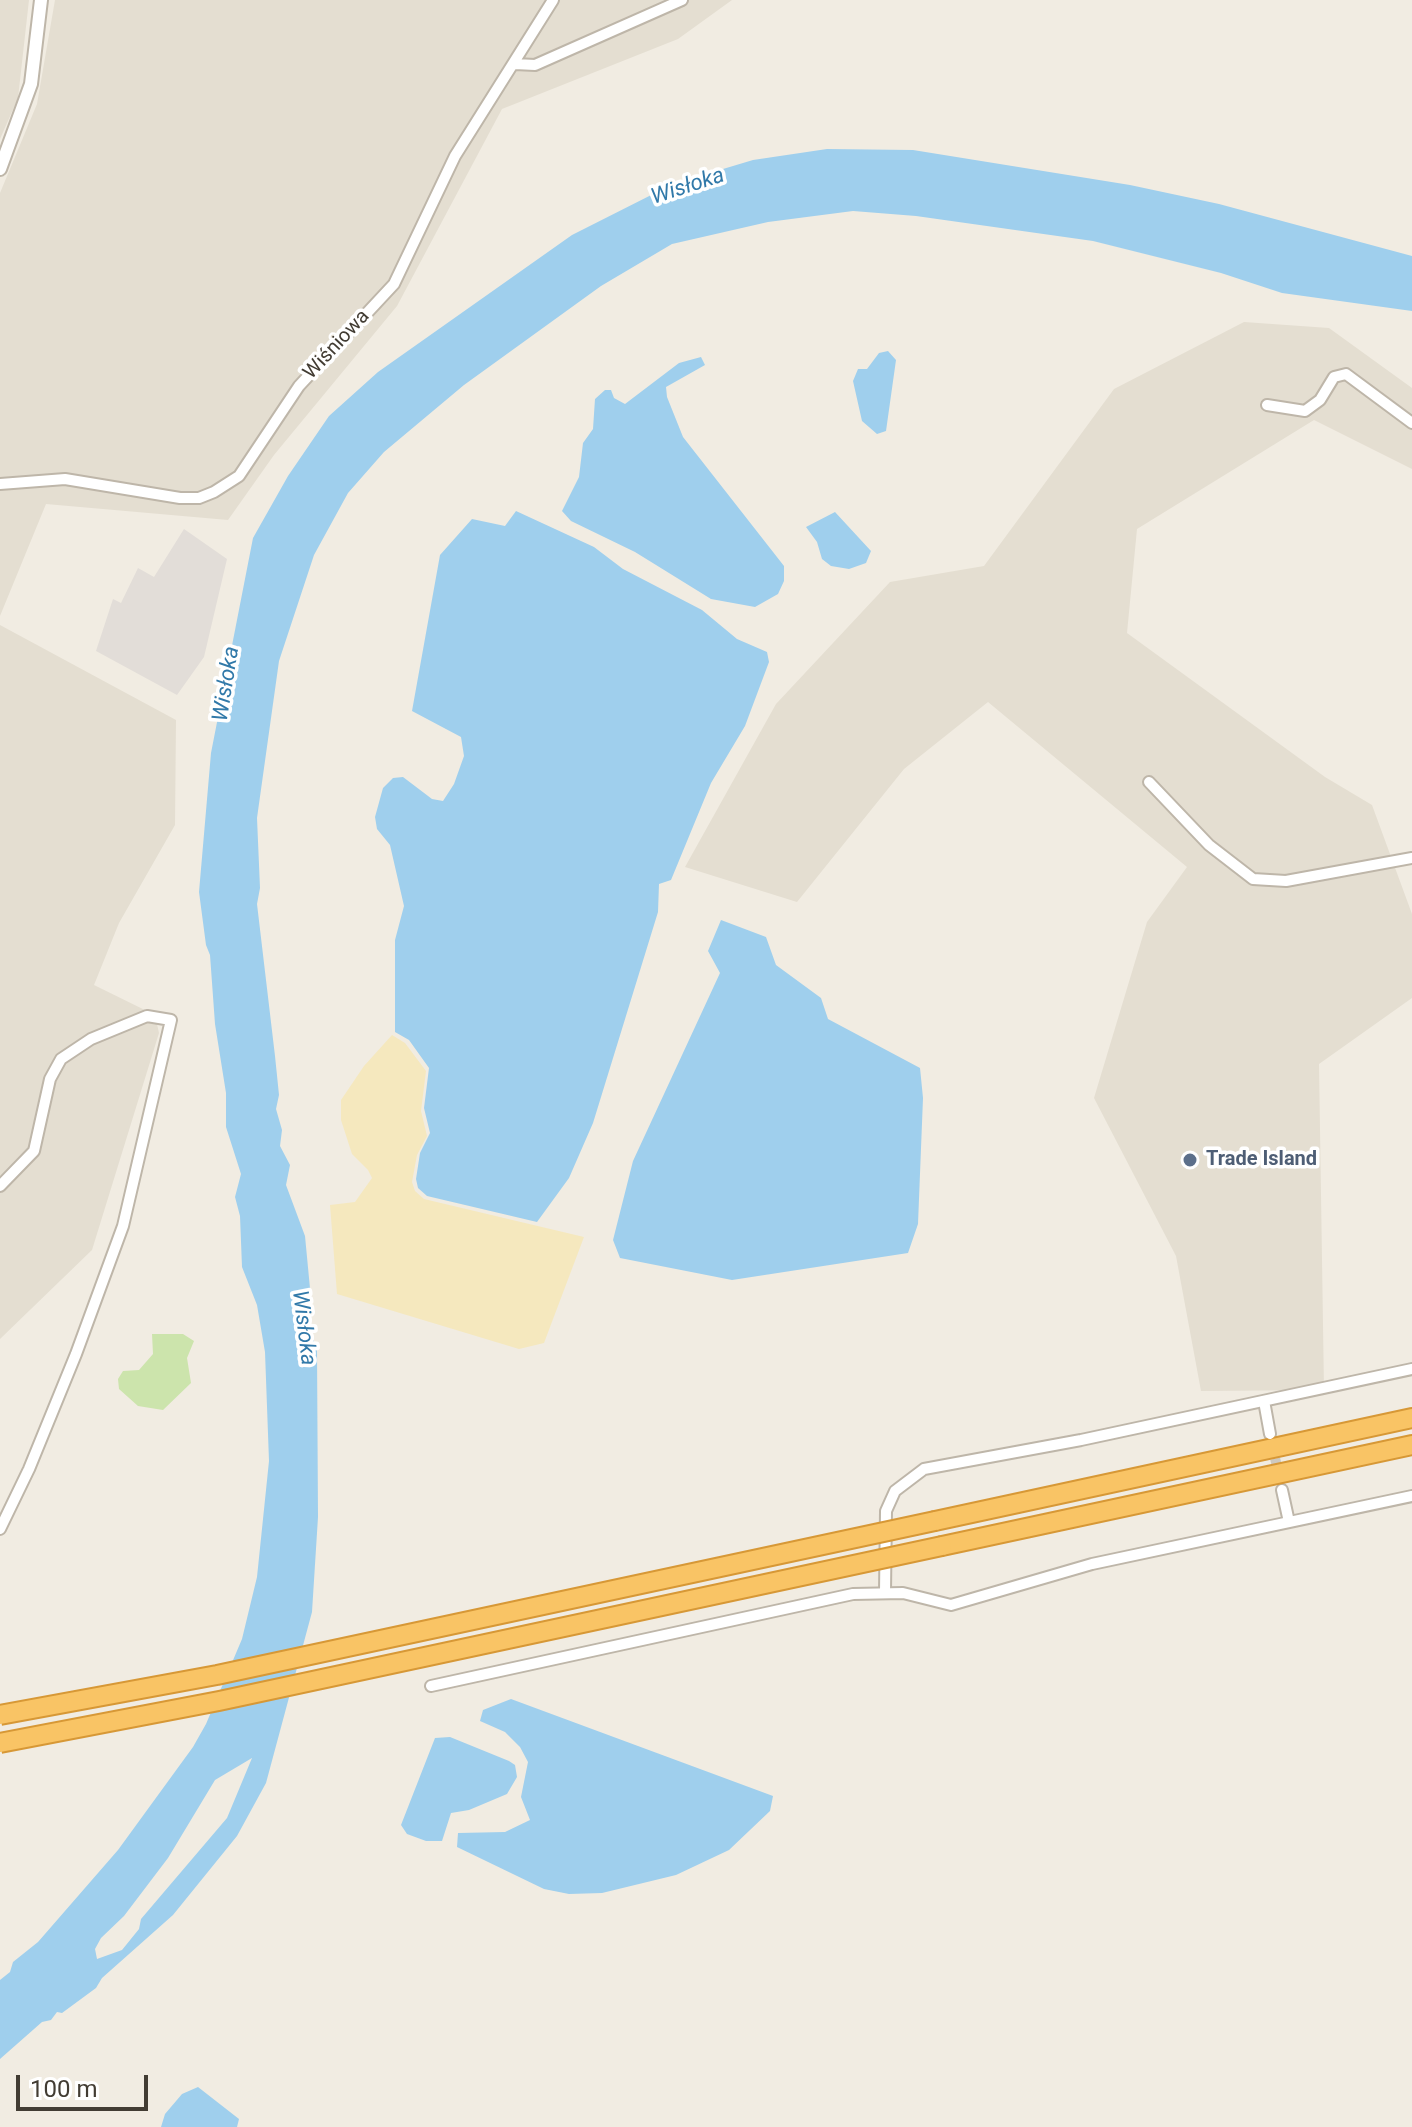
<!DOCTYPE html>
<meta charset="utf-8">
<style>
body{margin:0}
#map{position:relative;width:1412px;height:2127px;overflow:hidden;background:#f1ece2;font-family:Roboto,sans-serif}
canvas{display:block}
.scale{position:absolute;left:16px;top:2075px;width:132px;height:36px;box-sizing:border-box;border:4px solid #423c33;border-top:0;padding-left:10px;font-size:24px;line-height:28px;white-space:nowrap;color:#423c33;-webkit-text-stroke:6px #fff;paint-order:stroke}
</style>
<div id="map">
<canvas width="1412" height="2127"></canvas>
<div class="scale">100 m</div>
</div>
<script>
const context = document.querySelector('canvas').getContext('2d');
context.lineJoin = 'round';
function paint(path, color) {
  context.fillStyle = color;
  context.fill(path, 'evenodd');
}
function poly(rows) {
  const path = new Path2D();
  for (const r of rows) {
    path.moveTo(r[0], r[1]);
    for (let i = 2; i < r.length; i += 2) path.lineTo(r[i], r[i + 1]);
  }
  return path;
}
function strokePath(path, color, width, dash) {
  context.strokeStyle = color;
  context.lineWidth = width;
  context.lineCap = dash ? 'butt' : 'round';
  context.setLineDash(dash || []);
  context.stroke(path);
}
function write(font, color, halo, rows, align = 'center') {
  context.font = font + ' Roboto,sans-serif';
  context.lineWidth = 7;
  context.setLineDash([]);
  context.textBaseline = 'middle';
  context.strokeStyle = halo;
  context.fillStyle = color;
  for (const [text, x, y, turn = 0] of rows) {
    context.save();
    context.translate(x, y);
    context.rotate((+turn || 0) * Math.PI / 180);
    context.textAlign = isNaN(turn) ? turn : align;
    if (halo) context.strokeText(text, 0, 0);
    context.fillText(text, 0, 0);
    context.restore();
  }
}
paint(poly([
 [0,0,29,0,18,98,0,139],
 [55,0,732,0,678,39,502,109,397,306,274,455,228,520,46,504,0,616,0,193,37,104],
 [1244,322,1329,328,1412,388,1412,469,1314,420,1137,529,1127,633,1325,777,1372,805,1412,914,1412,998,1319,1064,1324,1390,1201,1391,1176,1256,1094,1098,1147,922,1187,867,988,702,904,769,797,902,685,867,776,704,890,582,984,566,1114,389],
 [0,625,176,720,175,825,119,923,94,985,155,1015,159,1033,92,1250,0,1339]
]), '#e4ded1');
paint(poly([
 [184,529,227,559,204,657,177,695,96,651,113,599,121,603,138,568,154,577]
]), '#e2ddd8');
paint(poly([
 [152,1334,183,1334,194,1341,187,1358,191,1383,163,1410,138,1406,119,1389,118,1379,123,1371,139,1370,153,1354]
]), '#cce4ac');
paint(poly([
 [392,1035,405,1043,426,1071,421,1111,427,1136,417,1155,412,1182,415,1191,424,1199,584,1237,544,1343,519,1349,337,1294,330,1205,355,1202,372,1178,368,1170,352,1154,341,1120,341,1100,364,1066]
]), '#f5e8be');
paint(poly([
 [827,149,913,150,1130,185,1219,204,1412,256,1412,311,1282,293,1221,273,1093,241,916,216,853,211,768,222,672,244,601,286,464,385,384,452,348,493,314,555,279,661,257,818,260,888,257,904,275,1056,279,1095,276,1109,282,1130,280,1146,290,1165,286,1185,305,1236,311,1299,306,1318,317,1351,318,1517,312,1612,266,1783,237,1836,173,1915,102,1978,96,1988,62,2013,57,2012,51,2020,42,2022,0,2059,0,1980,10,1972,13,1962,38,1942,118,1850,193,1747,206,1724,242,1639,257,1577,269,1461,265,1352,257,1305,242,1267,240,1216,235,1197,241,1174,226,1127,226,1093,215,1024,210,955,206,945,199,892,211,753,253,538,288,476,329,416,378,372,572,235,673,184,753,160],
 [252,1758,227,1818,141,1919,139,1929,122,1950,97,1959,95,1949,101,1938,124,1916,168,1858,215,1780],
 [888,351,896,360,886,431,877,434,862,421,853,381,858,369,867,369,879,353],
 [701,357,705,365,666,387,667,397,683,437,784,566,784,581,778,594,755,607,711,599,635,552,571,521,562,511,579,477,583,443,593,429,595,399,605,390,611,390,614,398,625,404,679,363],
 [516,511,594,547,623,569,702,610,737,639,767,652,769,662,745,726,711,783,671,880,659,884,658,912,593,1123,569,1178,537,1222,427,1196,418,1188,416,1179,420,1153,430,1133,424,1108,429,1068,409,1040,395,1032,395,940,404,906,390,845,377,829,375,817,383,788,393,778,403,777,432,799,443,801,454,784,464,756,461,737,412,711,440,555,472,519,505,526],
 [835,512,871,551,866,563,849,569,831,566,822,559,817,542,806,527],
 [721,920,766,937,776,965,821,998,828,1019,920,1068,923,1098,918,1224,908,1253,732,1280,620,1258,613,1240,633,1161,720,973,708,951],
 [511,1699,773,1796,770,1811,729,1850,676,1875,602,1893,569,1894,544,1889,457,1847,458,1833,505,1832,530,1820,521,1797,528,1762,520,1747,505,1732,480,1721,483,1710],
 [450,1737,509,1761,515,1765,517,1777,507,1794,469,1810,451,1813,442,1841,426,1841,407,1834,401,1825,435,1738],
 [198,2087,239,2119,237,2127,161,2127,165,2114,182,2094]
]), '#9fcfed');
strokePath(poly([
 [1272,1444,1282,1490]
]), '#cec9bf', 10, [10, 5]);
const minor = poly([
 [515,64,535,65,682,0],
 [1267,405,1305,411,1320,400,1334,377,1346,374,1412,423],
 [0,484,65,479,180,498,199,498,214,492,239,476,299,386,394,284,455,156,553,0],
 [1149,782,1209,845,1253,879,1286,881,1412,858],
 [0,1186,34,1151,50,1079,61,1059,91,1039,147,1016,171,1020,123,1226,76,1354,29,1469,0,1529],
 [1264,1401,1270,1434],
 [1282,1490,1289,1522],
 [885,1592,886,1511,895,1491,924,1469,1081,1440,1412,1369],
 [431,1686,853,1594,903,1593,951,1605,1092,1564,1412,1496]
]);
const tertiary = poly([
 [0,169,31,84,41,0]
]);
const motorway = poly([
 [935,1521,1412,1418],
 [942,1546,1412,1445]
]);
strokePath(minor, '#beb6a9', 14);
strokePath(tertiary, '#beb6a9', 16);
strokePath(motorway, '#d79836', 22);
strokePath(minor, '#fff', 10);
strokePath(tertiary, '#fff', 12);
strokePath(motorway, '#f9c465', 18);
const motorwayBridge = poly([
 [0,1715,217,1675,935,1521],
 [0,1743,219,1701,942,1546]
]);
strokePath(motorwayBridge, '#d79836', 22, []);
strokePath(motorwayBridge, '#f9c465', 18);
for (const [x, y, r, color] of [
 [1190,1160,8,"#5c6f8a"]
]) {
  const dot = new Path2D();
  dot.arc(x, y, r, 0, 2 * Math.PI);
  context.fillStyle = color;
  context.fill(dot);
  strokePath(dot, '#fff', 3);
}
write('20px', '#423c33', '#fff', [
 ["Wiśniowa",337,345,-47]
]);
write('bold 20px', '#4e5e75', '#fff', [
 ["Trade Island",1206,1160]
], 'left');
write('italic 22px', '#3179a9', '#fff', [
 ["Wisłoka",688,187,-18],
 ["Wisłoka",227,684,-81],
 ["Wisłoka",303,1328,83]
]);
</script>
